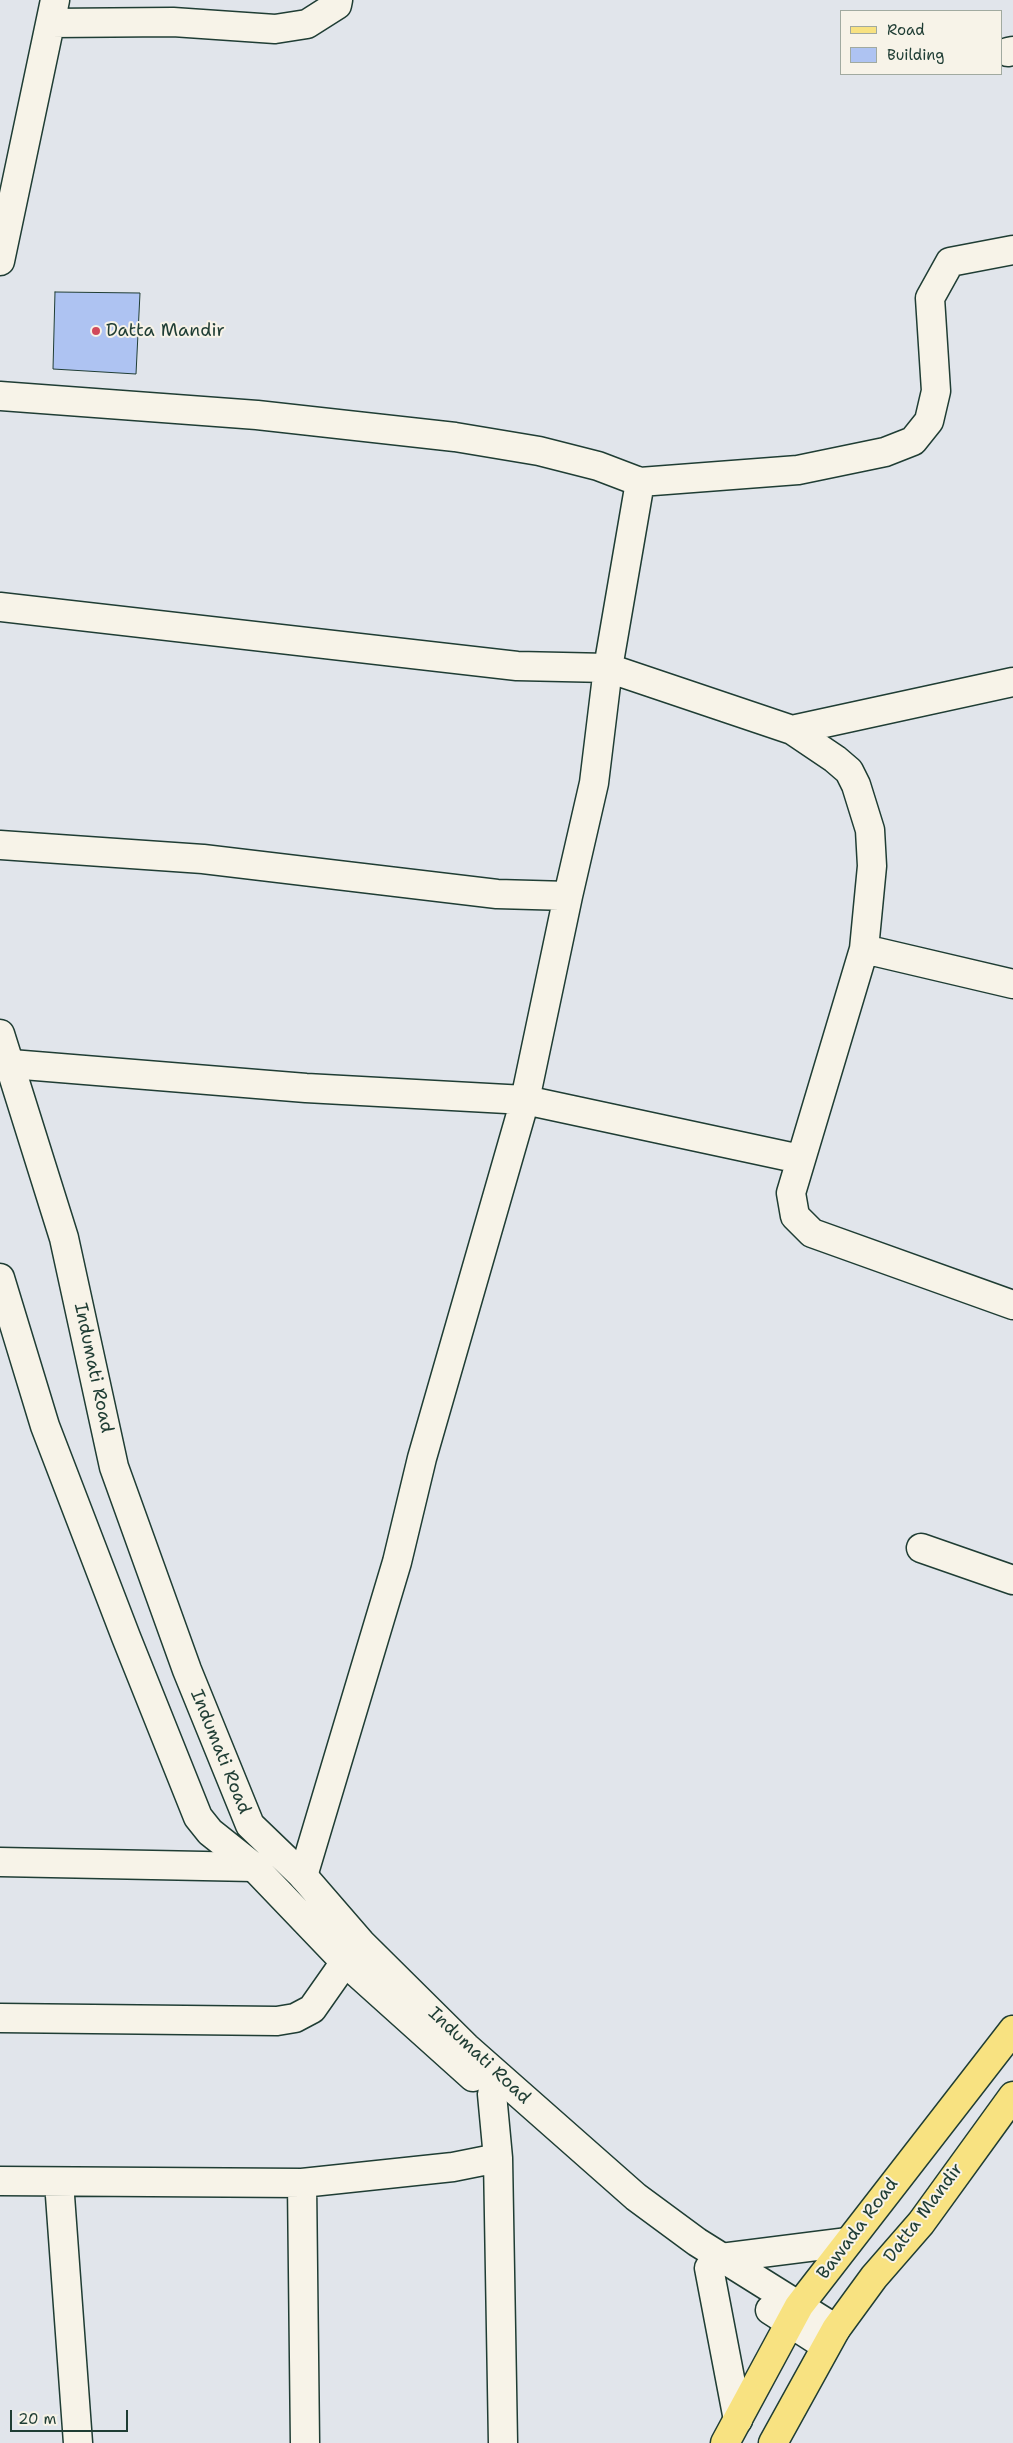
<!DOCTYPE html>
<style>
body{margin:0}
#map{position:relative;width:1013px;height:2443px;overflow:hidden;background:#e1e5eb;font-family:"Shantell Sans",sans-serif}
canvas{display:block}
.legend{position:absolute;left:840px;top:10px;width:162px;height:65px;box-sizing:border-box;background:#f7f3e8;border:1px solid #a1aaa0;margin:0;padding:6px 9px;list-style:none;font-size:15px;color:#1f3d34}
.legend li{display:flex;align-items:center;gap:10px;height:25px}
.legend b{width:25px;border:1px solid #a1aaa0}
.scale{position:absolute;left:10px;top:2410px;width:118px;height:22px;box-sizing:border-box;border:2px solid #1f3d34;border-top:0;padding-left:6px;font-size:15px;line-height:18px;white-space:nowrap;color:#1f3d34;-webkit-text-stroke:4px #f7f3e8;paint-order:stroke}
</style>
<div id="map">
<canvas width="1013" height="2443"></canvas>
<ul class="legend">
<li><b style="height:6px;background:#f8e281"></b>Road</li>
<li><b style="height:14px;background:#aec3f2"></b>Building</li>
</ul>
<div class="scale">20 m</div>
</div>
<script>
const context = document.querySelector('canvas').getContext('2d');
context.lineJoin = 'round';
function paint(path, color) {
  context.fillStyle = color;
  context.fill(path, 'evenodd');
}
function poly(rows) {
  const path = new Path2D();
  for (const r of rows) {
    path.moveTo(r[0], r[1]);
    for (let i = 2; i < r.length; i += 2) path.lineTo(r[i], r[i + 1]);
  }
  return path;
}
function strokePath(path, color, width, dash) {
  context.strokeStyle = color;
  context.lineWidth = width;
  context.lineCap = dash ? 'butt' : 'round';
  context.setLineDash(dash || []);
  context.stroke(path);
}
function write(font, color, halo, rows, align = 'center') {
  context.font = font + ' "Shantell Sans",sans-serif';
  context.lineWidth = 4;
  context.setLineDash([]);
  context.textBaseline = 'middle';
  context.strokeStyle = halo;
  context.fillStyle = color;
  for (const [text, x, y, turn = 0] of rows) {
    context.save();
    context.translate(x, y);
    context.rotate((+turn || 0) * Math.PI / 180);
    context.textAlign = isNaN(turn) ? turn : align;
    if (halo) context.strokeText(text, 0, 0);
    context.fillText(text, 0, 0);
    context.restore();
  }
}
const building = poly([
 [55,292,140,293,136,374,53,369,55,292]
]);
paint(building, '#aec3f2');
strokePath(building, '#1f3d34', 1);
const minor = poly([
 [51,23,173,22,275,29,307,24,337,5,338,0],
 [1008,52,1013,51],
 [0,261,55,0],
 [0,396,257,415,455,437,539,451,598,466,640,482,798,470,885,452,913,441,929,421,936,391,930,298,950,262,1013,250],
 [0,607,517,666,608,668,792,730,835,759,849,771,856,785,870,830,872,866,864,949,791,1193,795,1216,812,1233,1013,1305],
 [792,730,1013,682],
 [0,845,203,859,497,894,568,896,594,783,608,668,640,482],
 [864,949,1013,984],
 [11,1064,306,1088,525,1100,568,896],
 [921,1548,1013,1580],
 [0,1862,254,1867],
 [303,1876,397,1562,422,1458,525,1100,800,1159],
 [0,2018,277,2021,295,2018,312,2009,345,1962],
 [498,2158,503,2443],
 [0,2181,302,2183,453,2167,498,2158,492,2094],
 [59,2182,78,2443],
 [302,2183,305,2443]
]);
const secondary = poly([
 [0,1034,64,1238,114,1467,187,1670,250,1825,303,1876,361,1943,466,2047,636,2197,697,2242,836,2329],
 [0,1278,45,1426,126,1637,198,1817,210,1832,254,1867,345,1962,473,2077],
 [721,2258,848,2242],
 [709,2268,738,2420],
 [770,2310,826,2346]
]);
const primary = poly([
 [725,2443,799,2306,1013,2030],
 [773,2443,836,2329,874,2277,921,2223,1013,2096]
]);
strokePath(minor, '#1f3d34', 31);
strokePath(secondary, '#1f3d34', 31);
strokePath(primary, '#1f3d34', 31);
strokePath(minor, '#f7f3e8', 28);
strokePath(secondary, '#f7f3e8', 28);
strokePath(primary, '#f8e281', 28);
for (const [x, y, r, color] of [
 [96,331,5,"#d1495b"]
]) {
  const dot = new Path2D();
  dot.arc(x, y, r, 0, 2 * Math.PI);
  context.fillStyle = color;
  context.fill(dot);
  strokePath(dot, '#f7f3e8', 2);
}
write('18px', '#1f3d34', '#f7f3e8', [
 ["Datta Mandir",106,331]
], 'left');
write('18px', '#1f3d34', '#f7f3e8', [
 ["Indumati Road",93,1368,78],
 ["Indumati Road",220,1752,68],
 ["Indumati Road",479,2056,43],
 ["Datta Mandir",924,2213,-53],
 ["Bawada Road",858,2229,-53]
]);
</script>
